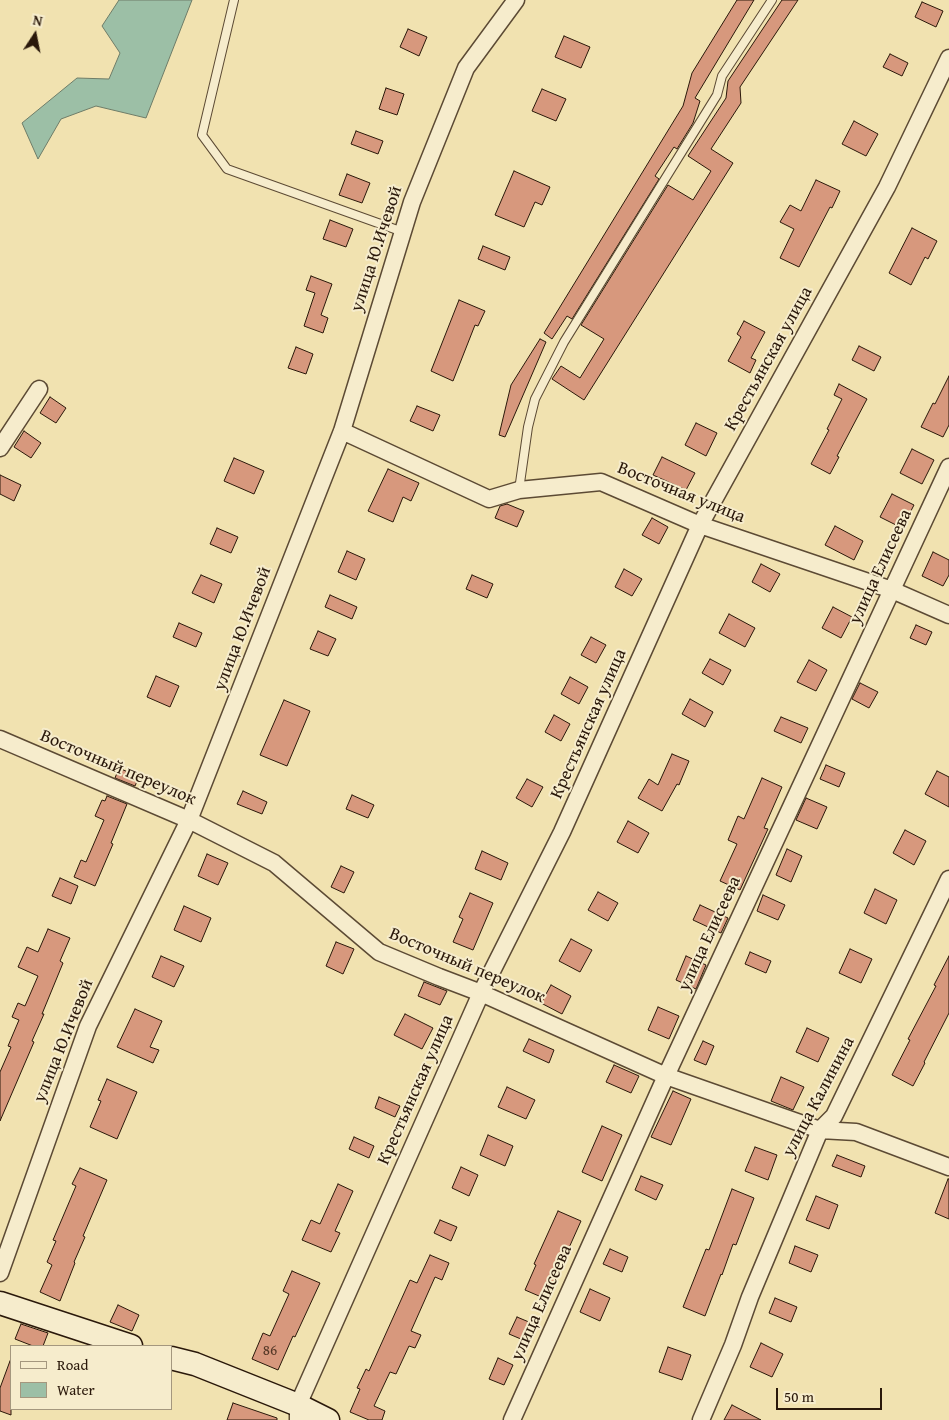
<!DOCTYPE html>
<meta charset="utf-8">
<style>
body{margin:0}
#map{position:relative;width:949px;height:1420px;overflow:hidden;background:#f1e2b0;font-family:"Gentium Book Plus",serif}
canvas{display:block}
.legend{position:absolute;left:10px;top:1345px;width:162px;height:65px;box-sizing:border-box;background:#f6eccc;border:1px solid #a4977e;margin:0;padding:6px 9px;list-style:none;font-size:15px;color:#2a180a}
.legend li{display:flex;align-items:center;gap:10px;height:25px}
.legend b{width:25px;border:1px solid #a4977e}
.north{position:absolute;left:10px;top:10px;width:50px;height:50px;-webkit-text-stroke:4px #f6eccc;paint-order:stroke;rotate:11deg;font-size:14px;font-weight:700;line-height:20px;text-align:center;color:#2a180a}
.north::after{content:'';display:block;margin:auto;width:18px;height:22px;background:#2a180a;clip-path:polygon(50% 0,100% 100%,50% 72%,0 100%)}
.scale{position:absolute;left:776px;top:1388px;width:106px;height:22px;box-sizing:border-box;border:2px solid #2a180a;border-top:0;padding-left:6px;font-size:15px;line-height:18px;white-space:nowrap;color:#2a180a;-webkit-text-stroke:4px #f6eccc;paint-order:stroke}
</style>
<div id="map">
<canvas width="949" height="1420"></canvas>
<ul class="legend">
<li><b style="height:6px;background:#f6eccc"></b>Road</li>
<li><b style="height:14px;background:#9cbfa6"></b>Water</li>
</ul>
<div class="north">N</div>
<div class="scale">50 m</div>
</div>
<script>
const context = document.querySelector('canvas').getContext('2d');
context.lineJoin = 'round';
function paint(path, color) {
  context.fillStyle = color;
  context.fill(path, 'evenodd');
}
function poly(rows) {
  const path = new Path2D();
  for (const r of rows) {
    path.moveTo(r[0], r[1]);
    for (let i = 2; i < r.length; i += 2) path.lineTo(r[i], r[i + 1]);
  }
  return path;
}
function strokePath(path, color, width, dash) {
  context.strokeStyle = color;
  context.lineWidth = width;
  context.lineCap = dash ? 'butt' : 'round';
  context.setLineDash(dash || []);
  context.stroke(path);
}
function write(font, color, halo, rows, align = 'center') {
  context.font = font + ' "Gentium Book Plus",serif';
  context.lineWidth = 4;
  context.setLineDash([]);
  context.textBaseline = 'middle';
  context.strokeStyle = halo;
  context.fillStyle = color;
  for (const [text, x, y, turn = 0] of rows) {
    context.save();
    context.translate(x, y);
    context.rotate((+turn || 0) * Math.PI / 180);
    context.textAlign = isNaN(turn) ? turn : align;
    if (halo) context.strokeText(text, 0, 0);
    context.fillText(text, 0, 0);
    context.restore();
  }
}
const water = poly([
 [119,0,192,0,146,118,96,106,61,119,38,159,22,123,77,78,109,79,120,53,102,26,119,0]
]);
paint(water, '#9cbfa6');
strokePath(water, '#6e7c68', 1);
const building = poly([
 [737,0,754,0,695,98,700,101,693,123,677,149,674,147,655,176,659,179,572,319,567,316,552,339,544,333,683,106,692,73,737,0],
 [782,0,798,0,740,87,741,103,711,149,733,163,584,400,552,379,561,366,580,378,604,339,581,325,668,185,693,200,711,171,688,156,726,98,728,81,782,0],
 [922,2,943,11,936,27,915,17,922,2],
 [408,29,427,37,419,56,400,47,408,29],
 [564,36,590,47,581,68,555,57,564,36],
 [890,54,908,63,902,76,883,67,890,54],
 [386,88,404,94,397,115,379,109,386,88],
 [542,89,566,99,556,121,532,111,542,89],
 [854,121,878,134,866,156,842,144,854,121],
 [356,131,383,141,378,154,351,144,356,131],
 [514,171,550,187,542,205,535,202,524,227,495,215,514,171],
 [347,174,370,183,362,203,339,195,347,174],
 [816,180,840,191,832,208,830,207,799,267,780,258,794,229,780,222,790,205,801,211,816,180],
 [330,220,353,229,346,247,323,239,330,220],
 [912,228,937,241,928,259,925,257,911,285,889,273,912,228],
 [483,246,510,257,505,270,478,259,483,246],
 [311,276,332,284,321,315,328,318,323,333,304,326,315,293,306,290,311,276],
 [459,300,485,311,478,326,475,325,453,381,431,371,459,300],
 [744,321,765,332,751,358,756,360,750,373,728,361,741,337,737,334,744,321],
 [540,339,546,342,505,437,499,435,511,385,540,339],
 [859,346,881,357,874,371,852,360,859,346],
 [296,347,313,354,306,374,288,368,296,347],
 [949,376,949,425,943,437,921,427,933,403,935,404,949,376],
 [839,384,867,399,837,456,839,457,830,474,811,464,829,430,827,429,842,399,834,395,839,384],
 [50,397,66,408,56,423,40,413,50,397],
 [417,406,440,415,433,431,410,421,417,406],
 [696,423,717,433,706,456,685,445,696,423],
 [24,431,41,443,31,458,14,447,24,431],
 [912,449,934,460,922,484,900,473,912,449],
 [662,457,695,473,686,490,653,475,662,457],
 [234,458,264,471,254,494,224,481,234,458],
 [388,469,419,483,411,501,403,497,393,522,368,511,388,469],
 [0,475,21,485,14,501,0,494,0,475],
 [892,494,914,505,902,528,880,517,892,494],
 [507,504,524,511,517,527,495,518,500,506,507,504],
 [652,518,668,527,659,544,642,535,652,518],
 [835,526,863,541,854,560,825,545,835,526],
 [217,528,238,537,231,553,210,544,217,528],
 [347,551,365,559,356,580,338,572,347,551],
 [933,552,949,560,949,575,943,586,922,576,933,552],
 [761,564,780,574,770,592,752,582,761,564],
 [624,569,642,579,632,596,615,587,624,569],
 [201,575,222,584,214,603,192,593,201,575],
 [472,575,493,584,487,598,466,589,472,575],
 [330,595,357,607,352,619,325,607,330,595],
 [833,607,852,617,841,638,822,628,833,607],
 [729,614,755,628,745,647,719,633,729,614],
 [179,623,202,633,196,647,173,637,179,623],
 [916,625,932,632,926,645,910,638,916,625],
 [318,631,336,639,328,656,310,649,318,631],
 [591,637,606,645,596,663,581,655,591,637],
 [710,659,731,670,723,685,702,673,710,659],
 [809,660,827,670,816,691,797,682,809,660],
 [156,676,179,686,170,707,147,697,156,676],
 [570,677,588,687,579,704,561,694,570,677],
 [860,683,878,692,869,708,852,699,860,683],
 [690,699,713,712,705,727,682,714,690,699],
 [284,700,310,711,287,766,260,755,284,700],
 [554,715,570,724,561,741,545,732,554,715],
 [781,717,808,728,801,743,774,731,781,717],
 [672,754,689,761,679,785,677,784,662,811,638,798,649,779,658,785,672,754],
 [826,765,845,773,839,787,820,779,826,765],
 [119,768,139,777,135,786,115,778,119,768],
 [937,771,949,777,949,807,925,794,937,771],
 [762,778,782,787,764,828,768,829,740,890,720,881,737,844,728,840,738,816,744,819,762,778],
 [527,779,543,787,532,807,516,798,527,779],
 [243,791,267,802,262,814,237,804,243,791],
 [352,795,374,805,368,818,346,809,352,795],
 [107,796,127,804,111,843,113,844,95,886,74,877,81,860,86,862,104,820,95,816,102,800,105,801,107,796],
 [806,798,827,807,817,829,796,820,806,798],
 [628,821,649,833,638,853,617,842,628,821],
 [905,830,926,841,914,865,893,853,905,830],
 [787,849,802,856,791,882,776,875,787,849],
 [482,851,508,863,501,880,475,869,482,851],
 [207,854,228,863,218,885,198,876,207,854],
 [341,866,354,872,344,893,331,887,341,866],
 [60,878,78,886,71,904,52,896,60,878],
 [875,889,897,900,886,924,864,913,875,889],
 [598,892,618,903,608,921,588,910,598,892],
 [470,893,493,903,473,950,453,942,463,919,459,917,470,893],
 [763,895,785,905,778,920,757,911,763,895],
 [700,905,728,918,721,933,693,920,700,905],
 [184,906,211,918,201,942,174,930,184,906],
 [48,929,70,938,60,961,63,963,42,1014,44,1014,32,1041,34,1042,0,1121,0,1072,11,1047,8,1046,19,1020,12,1017,18,1003,25,1006,38,976,18,967,27,947,38,952,48,929],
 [571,939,592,950,580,972,559,961,571,939],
 [336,942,354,949,343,974,326,966,336,942],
 [850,949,872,959,861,983,839,973,850,949],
 [750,952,771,961,766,973,745,964,750,952],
 [161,956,184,966,174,987,152,977,161,956],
 [686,956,706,965,696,989,676,980,686,956],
 [949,956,949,1013,924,1062,925,1063,913,1086,892,1075,910,1040,908,1039,936,986,934,985,949,956],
 [424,982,447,991,440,1005,418,996,424,982],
 [551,985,571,996,562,1014,541,1003,551,985],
 [658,1007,679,1016,669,1039,648,1030,658,1007],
 [135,1009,162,1021,150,1047,159,1050,153,1063,117,1047,135,1009],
 [405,1014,433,1028,422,1049,394,1035,405,1014],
 [807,1028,829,1038,818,1062,796,1052,807,1028],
 [529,1039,554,1050,549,1063,523,1051,529,1039],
 [703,1041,714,1046,706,1065,694,1060,703,1041],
 [614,1065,639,1076,631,1093,606,1082,614,1065],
 [781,1077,804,1087,793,1110,771,1101,781,1077],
 [107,1079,137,1092,117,1139,90,1127,101,1101,98,1100,107,1079],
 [507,1087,535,1100,526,1119,498,1107,507,1087],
 [673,1091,691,1099,671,1145,651,1137,673,1091],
 [379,1097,400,1106,395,1117,375,1108,379,1097],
 [602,1126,622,1135,602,1181,582,1172,602,1126],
 [488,1135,513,1146,505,1166,480,1155,488,1135],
 [354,1137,374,1146,369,1158,349,1149,354,1137],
 [755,1147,777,1155,768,1180,745,1171,755,1147],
 [837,1155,865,1166,861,1177,832,1166,837,1155],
 [461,1167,478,1175,469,1196,452,1188,461,1167],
 [80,1168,107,1180,83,1236,85,1237,74,1262,75,1263,60,1301,40,1292,52,1265,47,1262,56,1241,53,1240,76,1186,72,1184,80,1168],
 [641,1176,663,1185,656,1200,635,1190,641,1176],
 [948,1179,949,1179,949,1219,935,1213,948,1179],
 [338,1184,353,1191,335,1231,340,1233,331,1252,302,1240,311,1220,320,1224,338,1184],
 [732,1189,754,1198,736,1245,733,1244,722,1275,721,1274,705,1316,683,1307,706,1249,709,1250,732,1189],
 [816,1196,838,1205,829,1229,806,1220,816,1196],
 [558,1211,581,1221,546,1299,525,1290,536,1265,534,1264,558,1211],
 [440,1220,457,1227,451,1241,434,1233,440,1220],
 [795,1246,818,1255,811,1272,789,1263,795,1246],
 [610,1249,628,1257,622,1272,603,1264,610,1249],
 [430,1255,449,1263,442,1280,435,1277,411,1331,421,1335,415,1348,409,1346,396,1374,390,1372,374,1406,385,1411,382,1420,369,1420,350,1412,360,1389,357,1388,366,1369,369,1371,410,1280,417,1283,430,1255],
 [292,1271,320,1283,295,1337,293,1336,278,1370,252,1359,263,1333,270,1336,289,1294,283,1291,292,1271],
 [590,1289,610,1298,600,1321,580,1312,590,1289],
 [775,1298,797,1307,791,1322,769,1313,775,1298],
 [118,1305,139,1315,132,1331,110,1322,118,1305],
 [517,1317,536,1325,528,1342,509,1334,517,1317],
 [21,1324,48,1333,43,1346,33,1346,15,1339,21,1324],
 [761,1343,783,1354,772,1377,750,1367,761,1343],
 [668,1347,691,1355,682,1380,659,1372,668,1347],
 [498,1358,513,1365,504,1385,489,1379,498,1358],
 [10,1361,11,1361,11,1415,0,1411,0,1388,10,1361],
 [233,1403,277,1418,277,1420,227,1420,233,1403],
 [732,1405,761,1420,724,1420,732,1405]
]);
paint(building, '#d7987d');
strokePath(building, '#2a180a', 1);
const lane = poly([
 [234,0,202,135,227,169,403,232],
 [519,490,528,427,535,399,564,342,717,95,722,76,772,0]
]);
const street = poly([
 [342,431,489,499,519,490,601,482,700,525,892,590,949,615],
 [0,448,39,389],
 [0,739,189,820,274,863,379,952,439,977,481,993,666,1076,820,1130,856,1132,949,1167],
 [0,1273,88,1026,189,820,342,431,412,202,466,68,516,0],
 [298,1420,298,1405,481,993,562,832,700,525,887,187,949,58],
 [512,1420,666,1076,949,467],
 [701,1420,733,1345,750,1297,820,1130,834,1116,949,879]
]);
const secondary = poly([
 [0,1303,131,1346],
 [171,1358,195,1364,298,1405,328,1420]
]);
strokePath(lane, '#5c4a34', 10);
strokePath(street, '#5c4a34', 19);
strokePath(secondary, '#2a180a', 25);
strokePath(lane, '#f6eccc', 8);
strokePath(street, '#f6eccc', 16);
strokePath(secondary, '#f6eccc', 22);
write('15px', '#553827', null, [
 ["86",270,1351]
]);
write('18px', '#2a180a', '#f6eccc', [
 ["улица Ю.Ичевой",377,249,-72],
 ["Крестьянская улица",769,359,-61],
 ["Восточная улица",681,493,22],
 ["улица Елисеева",881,567,-65],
 ["улица Ю.Ичевой",243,629,-69],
 ["Крестьянская улица",589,724,-66],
 ["Восточный переулок",118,768,23],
 ["улица Елисеева",710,934,-65],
 ["Восточный переулок",467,966,23],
 ["улица Ю.Ичевой",64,1041,-68],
 ["Крестьянская улица",416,1090,-66],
 ["улица Калинина",819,1097,-62],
 ["улица Елисеева",542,1303,-66]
]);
</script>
